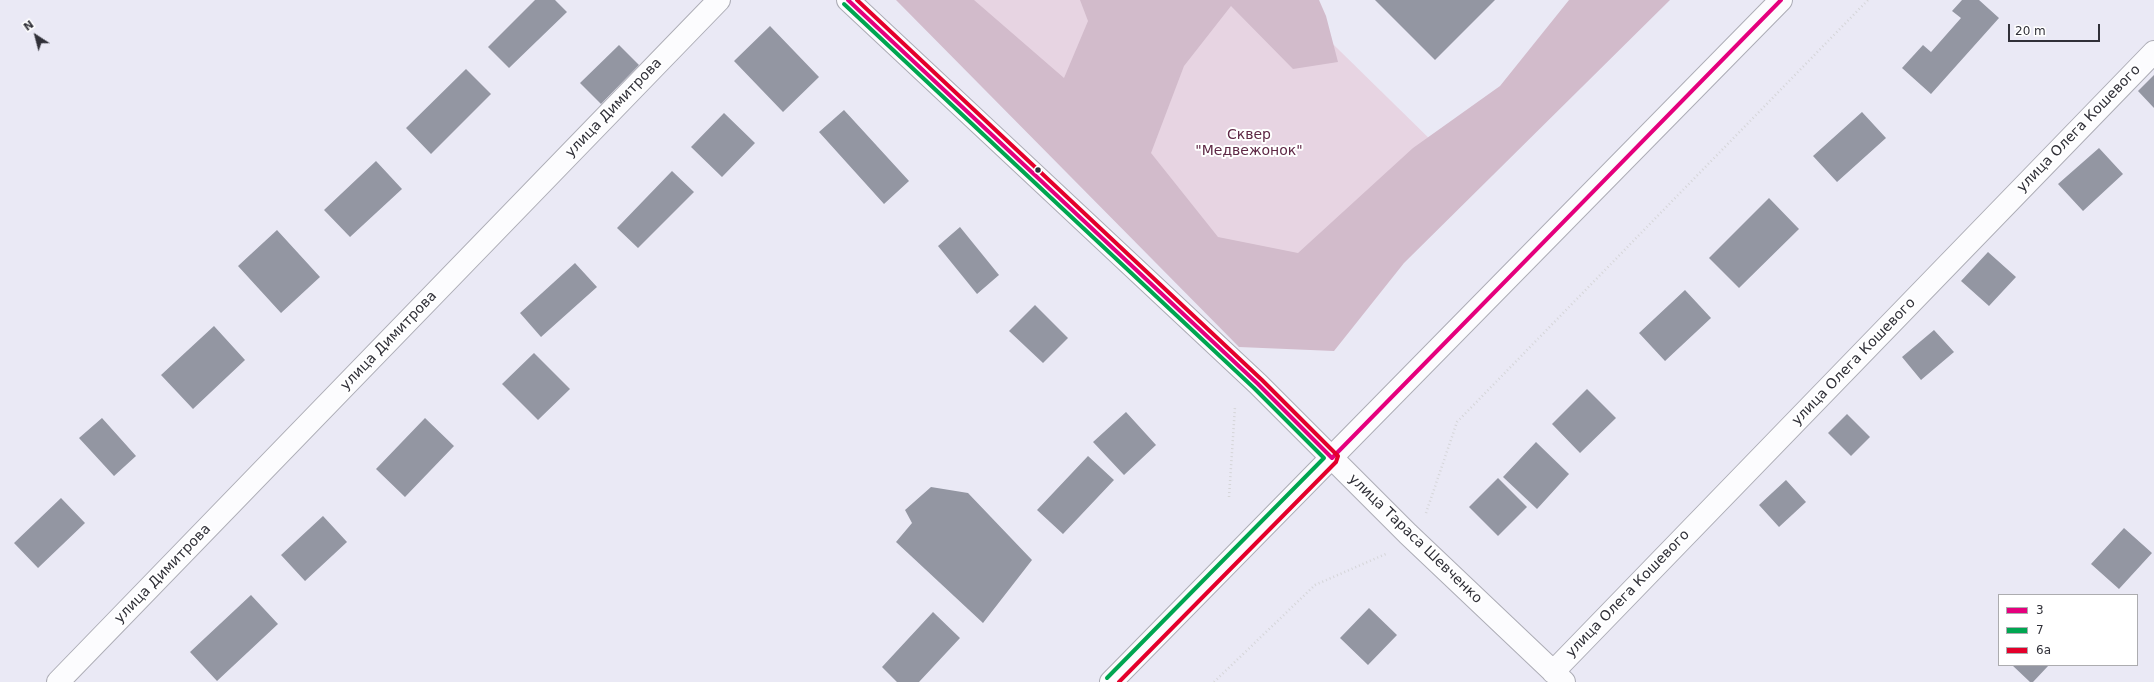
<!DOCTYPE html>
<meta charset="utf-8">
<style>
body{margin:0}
#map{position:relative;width:2154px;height:682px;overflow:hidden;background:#eae9f5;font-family:"DejaVu Sans",sans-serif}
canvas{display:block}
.legend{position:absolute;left:1998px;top:594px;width:140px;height:72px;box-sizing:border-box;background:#fff;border:1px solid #acacaf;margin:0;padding:5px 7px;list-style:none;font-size:12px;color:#303038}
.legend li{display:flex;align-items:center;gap:8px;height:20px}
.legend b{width:20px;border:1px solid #acacaf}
.north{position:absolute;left:16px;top:16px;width:40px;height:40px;-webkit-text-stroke:3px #fff;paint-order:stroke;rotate:324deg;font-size:11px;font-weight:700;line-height:16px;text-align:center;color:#303038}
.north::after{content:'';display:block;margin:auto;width:14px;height:18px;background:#303038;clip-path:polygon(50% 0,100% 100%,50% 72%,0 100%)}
.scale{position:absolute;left:2008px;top:24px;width:92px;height:18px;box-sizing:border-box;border:2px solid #303038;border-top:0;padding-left:5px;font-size:12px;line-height:14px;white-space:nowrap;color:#303038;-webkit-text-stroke:3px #fff;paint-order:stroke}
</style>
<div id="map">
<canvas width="2154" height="682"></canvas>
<ul class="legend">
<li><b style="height:5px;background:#e5007d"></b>3</li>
<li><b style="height:5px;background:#00a651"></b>7</li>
<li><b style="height:5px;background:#e4002b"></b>6а</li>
</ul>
<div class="north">N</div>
<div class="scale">20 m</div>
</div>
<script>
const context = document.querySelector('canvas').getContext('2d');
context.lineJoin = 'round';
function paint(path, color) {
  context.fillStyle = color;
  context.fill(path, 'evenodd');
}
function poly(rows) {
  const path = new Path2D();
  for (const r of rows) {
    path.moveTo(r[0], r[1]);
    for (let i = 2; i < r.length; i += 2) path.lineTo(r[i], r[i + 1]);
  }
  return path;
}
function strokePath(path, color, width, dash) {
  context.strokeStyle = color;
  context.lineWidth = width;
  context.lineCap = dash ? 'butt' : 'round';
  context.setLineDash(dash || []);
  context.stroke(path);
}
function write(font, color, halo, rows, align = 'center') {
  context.font = font + ' "DejaVu Sans",sans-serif';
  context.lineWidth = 4;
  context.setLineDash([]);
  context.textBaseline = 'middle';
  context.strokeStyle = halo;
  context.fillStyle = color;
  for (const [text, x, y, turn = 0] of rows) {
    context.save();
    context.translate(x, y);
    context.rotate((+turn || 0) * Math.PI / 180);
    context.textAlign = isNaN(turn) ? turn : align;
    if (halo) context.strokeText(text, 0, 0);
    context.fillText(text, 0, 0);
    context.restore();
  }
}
paint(poly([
 [906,0,1288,0,1440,149,1260,332]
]), '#e7d4e2');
paint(poly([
 [896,0,974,0,1064,78,1088,21,1080,0,1319,0,1326,16,1338,62,1293,69,1231,6,1184,66,1151,153,1218,237,1298,253,1413,148,1500,86,1569,0,1670,0,1404,263,1334,351,1239,347]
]), '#d2bbcb');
paint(poly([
 [535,0,555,0,567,12,509,68,488,47],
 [1375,0,1495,0,1435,60],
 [1962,0,1979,0,1999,18,1931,94,1902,68,1923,45,1931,52,1961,18,1952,11],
 [770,26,819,77,783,112,734,61],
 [619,45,639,65,601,104,580,83],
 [466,69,491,94,431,154,406,128],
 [2154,75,2154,108,2138,91],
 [844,110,909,181,884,204,819,132],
 [1862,112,1886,138,1837,182,1813,156],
 [724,113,755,143,722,177,691,147],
 [2099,148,2123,174,2083,211,2058,184],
 [376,161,402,189,350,237,324,210],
 [672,171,694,192,638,248,617,228],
 [1769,198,1799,229,1739,288,1709,258],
 [960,227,999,275,977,294,938,246],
 [277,230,320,277,281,313,238,266],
 [1988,252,2016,277,1989,306,1961,281],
 [575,263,597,287,541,337,520,313],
 [1685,290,1711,318,1665,361,1639,333],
 [1035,305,1068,338,1043,363,1009,331],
 [214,326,245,360,193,409,161,375],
 [1934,330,1954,352,1921,380,1902,357],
 [534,353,570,389,538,420,502,384],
 [1587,389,1616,418,1580,453,1552,424],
 [1126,412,1156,445,1124,475,1093,442],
 [1847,414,1870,437,1851,456,1828,433],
 [102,418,136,456,114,476,79,438],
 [425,418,454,446,405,497,376,469],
 [1536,442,1569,474,1537,509,1503,477],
 [1088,456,1114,480,1063,534,1037,510],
 [1498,478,1527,507,1498,536,1469,507],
 [1786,480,1806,502,1779,527,1759,505],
 [931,487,968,493,1032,560,983,623,896,542,912,523,905,510],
 [61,498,85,523,38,568,14,543],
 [323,516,347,542,305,581,281,555],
 [2124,528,2152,553,2119,589,2091,564],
 [251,595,278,624,217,681,190,652],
 [1369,608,1397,635,1368,665,1340,638],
 [933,612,960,638,919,682,897,682,882,667],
 [2012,665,2049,665,2033,682,2030,682]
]), '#9396a2');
const minor = poly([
 [848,0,1258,384,1408,534,1564,682],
 [1553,672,2154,52],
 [58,682,719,0],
 [1111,682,1781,0]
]);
strokePath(minor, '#acacb5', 24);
strokePath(poly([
 [1229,497,1235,407],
 [1426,513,1457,422,1868,0],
 [1214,682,1315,585,1388,553]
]), '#d5d5d8', 2.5, [1, 3]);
strokePath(minor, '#fcfcfe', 22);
strokePath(poly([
 [848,0,1258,384,1332,458,1781,0]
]), '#e5007d', 4);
strokePath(poly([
 [844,4,1254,388,1324,458,1107,678]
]), '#00a651', 4);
strokePath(poly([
 [857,0,1262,380,1338,456,1336,462,1119,682]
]), '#e4002b', 4);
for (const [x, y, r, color] of [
 [1038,170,3.5,"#303038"]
]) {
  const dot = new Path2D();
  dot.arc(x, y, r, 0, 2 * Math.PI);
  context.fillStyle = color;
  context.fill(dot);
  strokePath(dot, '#fff', 1.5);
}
write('14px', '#303038', '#fff', [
 ["улица Димитрова",614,108,-46],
 ["улица Олега Кошевого",2079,129,-46],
 ["улица Димитрова",389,341,-46],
 ["улица Олега Кошевого",1854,362,-46],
 ["улица Тараса Шевченко",1415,539,44],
 ["улица Димитрова",163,574,-46],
 ["улица Олега Кошевого",1628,594,-46]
]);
write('14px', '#5e2845', '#fff', [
 ["Сквер",1249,135],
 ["\"Медвежонок\"",1249,151]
]);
</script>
